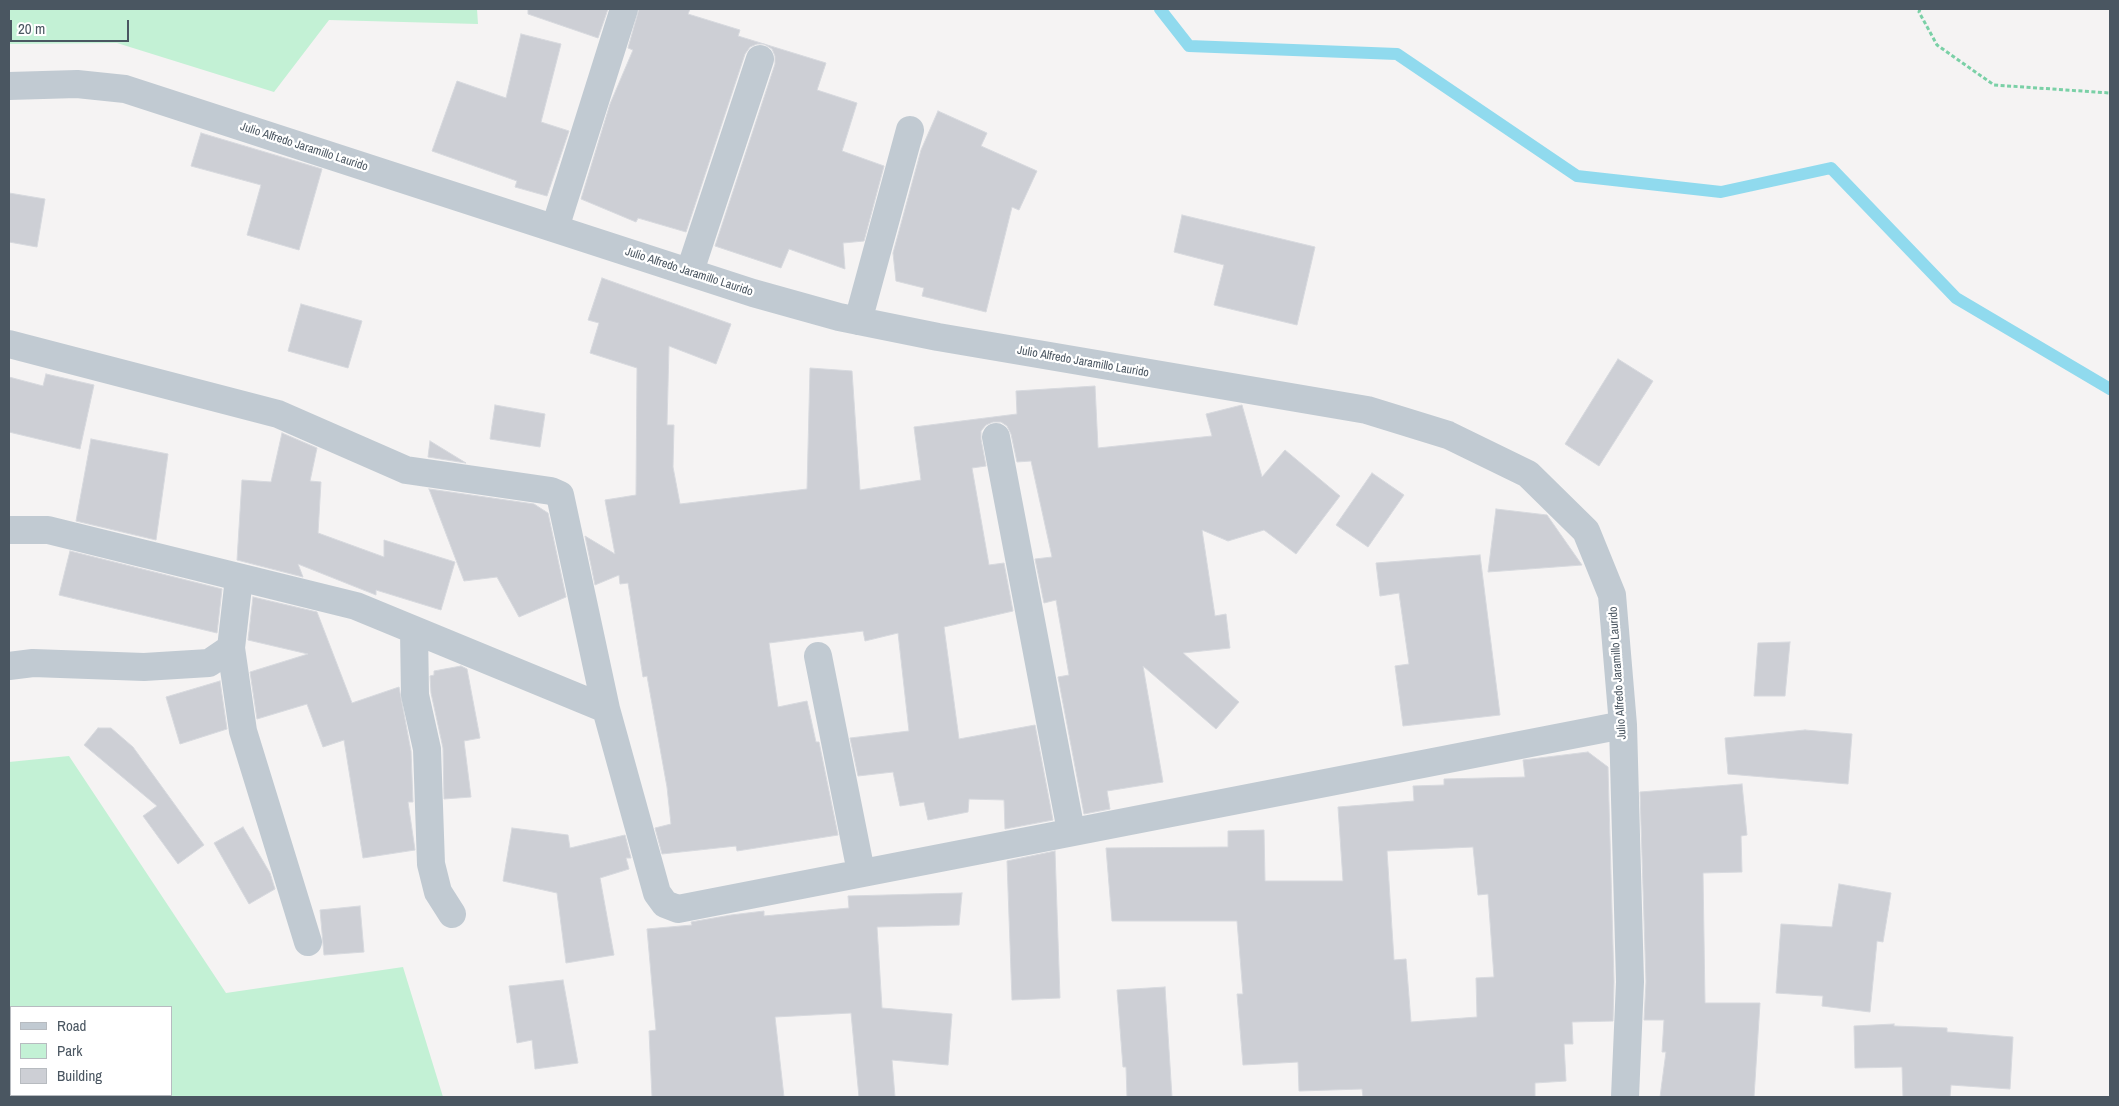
<!DOCTYPE html>
<style>
body{margin:0}
#map{position:relative;width:2119px;height:1106px;overflow:hidden;background:#f5f3f3;font-family:"Archivo Narrow",sans-serif}
canvas{display:block}
.frame{position:absolute;inset:0;border:10px solid #4a5661;pointer-events:none}
.legend{position:absolute;left:10px;top:1006px;width:162px;height:90px;box-sizing:border-box;background:#fff;border:1px solid #b7bbc0;margin:0;padding:6px 9px;list-style:none;font-size:15px;color:#4a5661}
.legend li{display:flex;align-items:center;gap:10px;height:25px}
.legend b{width:25px;border:1px solid #b7bbc0}
.scale{position:absolute;left:10px;top:20px;width:119px;height:22px;box-sizing:border-box;border:2px solid #4a5661;border-top:0;padding-left:6px;font-size:15px;line-height:18px;white-space:nowrap;color:#4a5661;-webkit-text-stroke:4px #fff;paint-order:stroke}
</style>
<div id="map">
<canvas width="2119" height="1106"></canvas>
<div class="frame"></div>
<ul class="legend">
<li><b style="height:6px;background:#c1cad2"></b>Road</li>
<li><b style="height:14px;background:#c3f1d5"></b>Park</li>
<li><b style="height:14px;background:#cdcfd5"></b>Building</li>
</ul>
<div class="scale">20 m</div>
</div>
<script>
const context = document.querySelector('canvas').getContext('2d');
context.lineJoin = 'round';
function paint(path, color) {
  context.fillStyle = color;
  context.fill(path, 'evenodd');
}
function poly(rows) {
  const path = new Path2D();
  for (const r of rows) {
    path.moveTo(r[0], r[1]);
    for (let i = 2; i < r.length; i += 2) path.lineTo(r[i], r[i + 1]);
  }
  return path;
}
function strokePath(path, color, width, dash) {
  context.strokeStyle = color;
  context.lineWidth = width;
  context.lineCap = dash ? 'butt' : 'round';
  context.setLineDash(dash || []);
  context.stroke(path);
}
function write(font, color, halo, rows, align = 'center') {
  context.font = font + ' "Archivo Narrow",sans-serif';
  context.lineWidth = 4.5;
  context.setLineDash([]);
  context.textBaseline = 'middle';
  context.strokeStyle = halo;
  context.fillStyle = color;
  for (const [text, x, y, turn = 0] of rows) {
    context.save();
    context.translate(x, y);
    context.rotate((+turn || 0) * Math.PI / 180);
    context.textAlign = isNaN(turn) ? turn : align;
    if (halo) context.strokeText(text, 0, 0);
    context.fillText(text, 0, 0);
    context.restore();
  }
}
paint(poly([
 [9,9,477,9,478,24,329,20,274,92,117,43,9,44],
 [69,756,226,993,403,967,443,1097,9,1097,9,762],
 [11,1007,171,1007,171,1095,11,1095]
]), '#c3f1d5');
strokePath(poly([
 [1160,9,1189,46,1397,54,1577,176,1721,192,1831,168,1956,298,2110,389]
]), '#90daee', 12);
const building = poly([
 [528,9,608,9,598,38,528,14,528,9],
 [639,9,690,9,688,14,740,30,738,36,826,63,817,90,857,103,842,151,884,166,864,241,843,243,845,269,789,249,781,268,715,246,775,64,775,56,772,49,764,44,757,44,750,47,745,54,686,232,638,218,636,222,581,199,610,104,633,50,628,48,639,9],
 [521,34,561,44,541,122,569,131,547,196,515,187,517,181,432,151,457,81,506,98,521,34],
 [938,111,987,133,981,146,1037,171,1019,210,1012,207,986,312,922,296,924,288,896,281,893,253,921,150,938,111],
 [201,133,322,169,299,250,247,235,261,185,191,166,201,133],
 [9,193,45,199,37,247,9,242,9,193],
 [1182,215,1315,247,1297,325,1214,305,1224,265,1174,252,1182,215],
 [602,278,731,324,716,364,669,346,667,425,674,425,673,467,680,504,807,489,810,368,852,371,860,490,921,480,914,427,1017,414,1016,391,1095,386,1098,448,1212,436,1206,414,1242,405,1262,477,1285,450,1340,496,1296,554,1264,530,1228,541,1202,530,1215,616,1226,614,1230,648,1183,653,1239,702,1216,729,1143,666,1163,782,1107,791,1110,809,1084,814,1058,677,1069,675,1056,600,1044,603,1035,559,1052,557,1031,461,1017,462,1011,434,1007,426,1001,422,993,422,986,425,981,431,981,439,986,466,972,468,989,565,1004,563,1013,611,944,627,959,739,1035,725,1053,820,1005,829,1004,800,969,799,968,812,928,820,924,802,900,806,893,772,858,776,850,738,909,731,898,633,865,641,863,631,769,643,778,707,807,701,816,742,819,742,838,835,737,851,736,846,662,854,655,828,671,824,667,787,647,676,643,677,628,583,620,584,619,575,595,585,585,536,615,554,605,500,636,495,637,368,590,353,599,323,588,320,602,278],
 [301,304,362,321,348,368,288,351,301,304],
 [1618,359,1653,381,1599,466,1565,444,1618,359],
 [46,374,94,385,80,449,9,432,9,377,43,386,46,374],
 [495,405,545,414,540,447,490,439,495,405],
 [282,433,317,448,310,481,321,482,318,533,384,557,384,540,455,562,441,610,376,590,376,595,298,564,303,577,237,560,242,480,271,482,282,433],
 [91,439,168,454,156,540,76,521,91,439],
 [430,441,466,463,428,457,430,441],
 [1372,473,1404,495,1368,547,1336,525,1372,473],
 [429,489,534,504,548,513,566,597,519,617,497,577,464,581,429,489],
 [1496,509,1547,515,1582,565,1488,572,1496,509],
 [70,551,222,589,217,633,59,595,70,551],
 [1480,555,1500,715,1403,726,1395,666,1409,664,1399,593,1380,596,1376,563,1480,555],
 [253,597,317,612,352,703,399,687,411,751,413,802,408,802,415,850,363,858,344,740,323,747,307,704,257,719,250,672,308,654,248,640,253,597],
 [1790,642,1785,696,1754,696,1758,643,1790,642],
 [461,666,467,669,480,738,464,741,471,797,444,799,443,748,431,693,430,676,434,675,434,671,461,666],
 [220,681,227,729,180,744,166,697,220,681],
 [98,728,111,728,133,747,204,845,178,864,143,816,157,806,84,745,98,728],
 [1805,730,1852,734,1848,784,1728,774,1725,738,1805,730],
 [1588,752,1608,767,1614,982,1613,1021,1572,1022,1573,1044,1564,1044,1566,1081,1535,1083,1535,1097,1363,1097,1362,1089,1299,1091,1298,1062,1243,1065,1237,994,1243,994,1237,921,1112,921,1106,848,1228,847,1228,831,1264,830,1265,881,1343,881,1338,807,1414,801,1413,786,1444,785,1444,779,1525,777,1523,760,1588,752],
 [1473,847,1478,895,1488,894,1494,977,1476,978,1477,1017,1411,1022,1406,959,1394,960,1387,851,1473,847],
 [1742,784,1747,835,1741,836,1742,872,1703,873,1705,1003,1760,1003,1754,1097,1660,1097,1666,1052,1662,1052,1664,1020,1644,1020,1646,982,1640,792,1742,784],
 [243,827,270,873,275,889,249,904,214,843,243,827],
 [512,828,568,835,570,848,625,835,631,858,626,858,629,869,600,878,614,955,566,963,557,893,503,881,512,828],
 [1055,851,1060,998,1012,1000,1007,861,1055,851],
 [1839,884,1891,893,1883,942,1877,941,1870,1012,1822,1006,1823,996,1776,993,1781,924,1832,927,1839,884],
 [962,893,959,925,877,927,882,1008,952,1014,948,1065,892,1060,895,1097,859,1097,851,1013,775,1017,784,1097,652,1097,649,1031,656,1030,647,929,692,925,691,922,731,915,764,911,764,916,849,908,848,896,962,893],
 [360,906,364,952,324,955,320,910,360,906],
 [563,980,578,1063,535,1069,532,1040,517,1043,509,986,563,980],
 [1165,987,1172,1097,1127,1097,1126,1067,1123,1067,1117,990,1165,987],
 [1894,1024,1894,1026,1947,1028,1947,1032,2013,1037,2010,1089,1951,1085,1950,1097,1903,1097,1902,1067,1855,1068,1854,1026,1894,1024]
]);
paint(building, '#cdcfd5');
strokePath(building, '#d7d9de', 1);
strokePath(poly([
 [1920,9,1919,12,1937,45,1994,85,2110,93]
]), '#7ad0a6', 3, [4, 2.5]);
strokePath(poly([
 [9,86,77,84,125,89,753,293,839,317,938,337,1367,410,1448,435,1528,474,1586,531,1612,595,1623,725,1630,982,1625,1097],
 [555,228,624,9],
 [690,271,760,59],
 [858,321,910,130],
 [9,344,278,414,406,470,551,491,560,495,606,709,657,893,665,904,678,909,1623,725],
 [996,437,1071,831],
 [9,530,48,530,356,606,606,709],
 [239,578,231,648,243,731,308,942],
 [414,630,415,695,427,749,431,864,438,892,452,914],
 [818,656,861,872],
 [9,666,33,663,144,667,209,663,231,648]
]), '#c1cad2', 28);
write('12px', '#4a5661', '#fff', [
 ["Julio Alfredo Jaramillo Laurido",304,147,18],
 ["Julio Alfredo Jaramillo Laurido",689,272,18],
 ["Julio Alfredo Jaramillo Laurido",1083,362,10],
 ["Julio Alfredo Jaramillo Laurido",1618,673,-94]
]);
</script>
